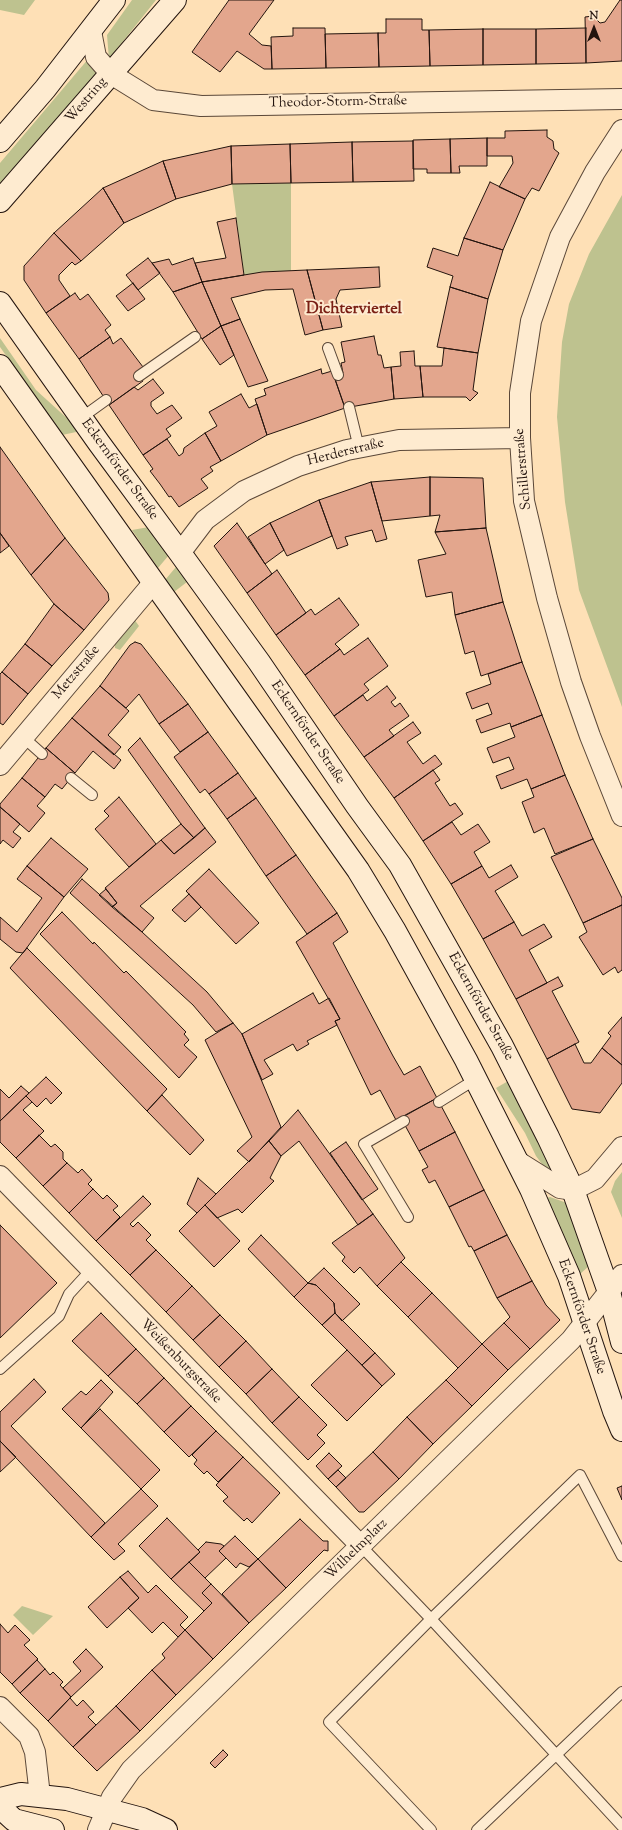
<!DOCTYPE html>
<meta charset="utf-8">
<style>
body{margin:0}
#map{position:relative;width:622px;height:1830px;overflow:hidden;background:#fee0b6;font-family:"Sorts Mill Goudy",serif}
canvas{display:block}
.north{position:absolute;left:574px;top:8px;width:40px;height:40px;-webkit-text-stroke:3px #feebd0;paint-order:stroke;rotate:0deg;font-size:11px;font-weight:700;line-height:16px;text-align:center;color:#23140e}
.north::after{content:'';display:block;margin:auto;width:14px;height:18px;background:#23140e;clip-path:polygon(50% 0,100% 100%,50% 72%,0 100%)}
</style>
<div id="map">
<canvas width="622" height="1830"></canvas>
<div class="north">N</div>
</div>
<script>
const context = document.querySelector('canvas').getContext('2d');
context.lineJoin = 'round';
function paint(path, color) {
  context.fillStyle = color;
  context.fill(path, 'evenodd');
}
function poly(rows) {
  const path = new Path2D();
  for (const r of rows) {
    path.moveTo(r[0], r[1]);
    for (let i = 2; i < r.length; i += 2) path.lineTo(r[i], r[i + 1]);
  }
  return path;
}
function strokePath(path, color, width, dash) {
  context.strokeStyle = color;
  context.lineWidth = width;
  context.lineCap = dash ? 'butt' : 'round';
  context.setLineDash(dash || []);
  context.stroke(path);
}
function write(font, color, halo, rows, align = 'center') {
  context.font = font + ' "Sorts Mill Goudy",serif';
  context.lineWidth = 4;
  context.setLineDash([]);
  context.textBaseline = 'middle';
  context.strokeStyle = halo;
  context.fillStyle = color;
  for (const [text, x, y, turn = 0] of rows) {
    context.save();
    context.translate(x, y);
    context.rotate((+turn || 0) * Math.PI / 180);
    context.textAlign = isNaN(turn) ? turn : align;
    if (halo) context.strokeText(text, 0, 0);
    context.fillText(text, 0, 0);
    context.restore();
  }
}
paint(poly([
 [0,0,35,0,24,15,0,10],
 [132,0,156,0,109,59,107,35],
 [89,58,97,73,0,185,0,163],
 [291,183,291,271,244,275,232,184],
 [622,195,622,707,579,590,565,502,557,417,562,342,569,304,589,254],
 [0,338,36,390,81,431,62,435,0,347],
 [149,527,169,555,158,568,132,530],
 [176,567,187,582,174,592,165,580],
 [134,619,139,626,120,650,115,648,115,640],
 [510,1080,557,1173,553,1175,545,1168,536,1156,525,1133,496,1088],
 [622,1172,622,1218,611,1192,615,1181],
 [550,1197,567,1203,589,1266,580,1274,547,1198],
 [22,1606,53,1616,33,1635,13,1615]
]), '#bec28f');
const building = poly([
 [229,0,274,0,249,34,262,45,271,46,272,69,264,69,237,51,220,72,192,52,229,0],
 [620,0,622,0,622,61,586,63,585,17,593,16,600,23,605,22,620,0],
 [386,19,422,19,422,30,429,30,430,66,379,67,378,33,386,33,386,19],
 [293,28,325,28,326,68,272,69,271,37,293,36,293,28],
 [586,28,586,63,536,64,536,29,586,28],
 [483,29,483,65,430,66,429,30,483,29],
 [483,29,536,29,536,64,483,65,483,29],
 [378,33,379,67,326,68,325,34,378,33],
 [547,130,547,137,553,141,554,149,559,153,539,191,532,188,525,199,499,187,513,163,512,156,487,156,487,138,505,138,505,131,547,130],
 [487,138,487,166,459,166,460,173,451,173,450,139,487,138],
 [450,139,451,173,427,173,427,169,413,169,413,140,450,139],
 [413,141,414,181,353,182,352,142,413,141],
 [352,142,353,182,291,183,290,144,352,142],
 [290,144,291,183,232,184,231,146,290,144],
 [231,146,232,184,176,199,163,161,231,146],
 [163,161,176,199,124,223,103,188,163,161],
 [490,182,525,199,503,250,464,238,490,182],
 [103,188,124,223,81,261,54,233,103,188],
 [236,218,244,275,202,282,195,263,226,258,217,222,236,218],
 [54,233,81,261,75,265,72,262,59,275,59,280,70,296,46,313,24,280,24,266,54,233],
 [464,238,503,250,488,299,450,287,453,276,427,267,433,248,458,256,464,238],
 [148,258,160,273,138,290,126,275,148,258],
 [193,258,202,282,173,292,152,263,169,259,172,265,193,258],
 [379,267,380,287,340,290,336,299,342,327,323,330,307,270,379,267],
 [307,270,323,330,305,335,293,289,265,290,231,298,240,319,221,326,202,282,262,272,307,270],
 [202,282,221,326,202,339,173,292,202,282],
 [133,283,145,299,128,311,116,296,133,283],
 [450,287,488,299,478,353,437,347,450,287],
 [75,293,80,300,88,294,111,325,105,330,110,337,79,359,46,313,75,293],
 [240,319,268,381,248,387,221,326,240,319],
 [221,326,234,355,220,365,202,339,221,326],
 [374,336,378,355,381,355,384,368,391,367,394,399,345,408,334,376,343,373,341,363,345,362,341,342,374,336],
 [110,337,113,344,121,338,143,367,136,372,143,381,109,405,79,359,110,337],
 [444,348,478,353,473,390,478,393,470,401,466,397,423,397,420,366,442,366,444,348],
 [414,351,415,366,420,366,423,397,394,399,391,367,401,366,400,352,414,351],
 [321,369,322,374,332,371,345,408,267,435,255,399,266,395,264,389,321,369],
 [153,379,164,393,151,402,151,406,157,414,172,405,182,418,166,429,171,436,143,455,109,405,134,387,138,390,153,379],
 [241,394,249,408,257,404,267,435,221,461,205,433,217,426,209,412,241,394],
 [205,433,221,461,210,467,213,471,201,479,208,488,179,507,171,496,169,497,160,484,150,471,153,469,143,455,167,439,179,456,183,453,184,448,205,433],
 [0,447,65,538,31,575,0,533,0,447],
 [430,477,430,516,382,521,371,482,430,477],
 [430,477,483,478,486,528,435,532,440,515,430,516,430,477],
 [371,482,387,539,376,542,372,530,345,537,348,545,337,549,319,500,371,482],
 [319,500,332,536,287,556,270,523,319,500],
 [237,523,272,574,247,593,214,546,237,523],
 [270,523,284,550,265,564,248,537,270,523],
 [486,528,503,602,455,615,452,592,426,597,418,560,446,554,435,532,486,528],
 [0,533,9,546,0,553,0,533],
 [65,538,108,593,109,600,84,630,54,604,31,575,65,538],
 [277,570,306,613,276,635,247,593,277,570],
 [339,598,359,625,335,644,340,649,305,675,276,635,311,609,315,615,339,598],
 [503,602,522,662,481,676,474,651,465,654,455,615,503,602],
 [54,604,84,630,52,666,25,644,54,604],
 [368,638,388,666,364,684,369,690,334,716,305,675,340,649,344,655,368,638],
 [135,642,141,644,188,704,159,724,139,694,126,708,100,686,130,645,135,642],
 [25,644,52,666,28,694,2,672,25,644],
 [522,662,542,715,511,727,510,723,481,733,476,720,492,714,488,703,472,709,466,693,491,684,488,674,522,662],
 [2,672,28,694,3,725,0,723,0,674,2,672],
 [100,686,129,711,108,735,121,747,114,755,72,718,100,686],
 [387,686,396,698,391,702,395,707,400,703,409,716,389,730,394,736,364,757,334,716,363,695,367,701,387,686],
 [188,704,208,732,180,752,159,724,188,704],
 [542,715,565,775,531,789,527,779,501,789,496,776,514,769,509,757,493,763,487,748,515,737,511,727,542,715],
 [72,718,121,760,114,769,93,751,75,773,46,748,72,718],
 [413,722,421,733,407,742,423,764,435,755,442,764,394,798,364,757,413,722],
 [208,732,238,773,209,794,205,789,200,793,174,757,208,732],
 [140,738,205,828,194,838,181,824,128,750,140,738],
 [46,748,75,773,62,789,55,784,45,797,22,778,46,748],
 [433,770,440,780,435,783,450,806,455,803,463,814,423,841,394,798,433,770],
 [238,773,256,798,227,819,209,794,238,773],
 [565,775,593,839,555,854,544,828,534,833,522,802,534,797,531,789,565,775],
 [22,778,45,797,37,806,45,813,29,832,0,807,0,804,22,778],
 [119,797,156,844,129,867,95,829,109,816,104,811,119,797],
 [256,798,296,855,266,876,227,819,256,798],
 [0,807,20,824,13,832,21,838,13,848,3,840,0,844,0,807],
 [452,822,461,835,478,824,490,842,474,852,482,866,451,884,423,841,452,822],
 [181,824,194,838,174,854,161,840,181,824],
 [205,828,216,842,140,906,154,918,142,932,112,907,117,903,105,888,161,840,174,854,205,828],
 [51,838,88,869,64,897,27,866,51,838],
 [593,839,622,898,622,905,583,923,551,857,593,839],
 [296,855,337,913,307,934,266,876,296,855],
 [511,865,518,877,495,891,514,922,483,939,451,884,482,866,489,878,511,865],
 [27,866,64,897,23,953,16,952,0,939,0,917,17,932,42,898,17,879,27,866],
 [209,869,259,923,236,944,186,891,209,869],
 [82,879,142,932,207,992,233,1023,216,1032,193,1005,70,893,82,879],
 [106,889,117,903,112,907,99,895,106,889],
 [189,894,201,907,185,922,172,910,189,894],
 [622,905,622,970,618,973,615,967,603,975,579,937,587,932,583,923,622,905],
 [62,912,93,944,94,942,124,973,126,971,186,1032,184,1034,189,1040,184,1045,197,1057,179,1078,40,934,62,912],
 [337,913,348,932,333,943,393,1056,404,1075,420,1066,437,1098,396,1120,380,1090,371,1095,335,1021,340,1019,296,942,337,913],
 [514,922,522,936,544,924,552,937,529,950,547,983,516,999,483,939,514,922],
 [27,948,167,1089,147,1111,10,968,27,948],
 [558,977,563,986,552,991,579,1042,547,1059,516,999,558,977],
 [313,993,319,1004,329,998,340,1019,335,1021,337,1025,307,1041,309,1044,297,1051,293,1044,264,1060,273,1074,262,1080,242,1034,313,993],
 [622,1017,622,1065,602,1048,611,1036,608,1033,622,1017],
 [233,1023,242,1034,281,1127,249,1162,237,1151,252,1137,205,1040,233,1023],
 [575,1044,584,1063,591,1063,602,1048,622,1065,622,1083,600,1113,572,1109,547,1059,575,1044],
 [46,1077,62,1093,51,1104,46,1098,37,1107,26,1096,46,1077],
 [21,1086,29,1093,0,1121,0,1089,9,1098,21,1086],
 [162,1095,204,1140,190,1155,147,1111,162,1095],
 [26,1096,32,1102,23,1110,44,1131,16,1158,0,1142,0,1121,26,1096],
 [437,1098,455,1132,419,1151,401,1118,437,1098],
 [298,1110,373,1214,358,1225,299,1141,281,1156,269,1141,298,1110],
 [455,1132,484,1190,449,1207,435,1180,429,1183,422,1170,428,1167,419,1151,455,1132],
 [39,1135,51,1147,55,1144,63,1152,63,1159,67,1163,43,1186,16,1158,39,1135],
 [269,1141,281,1156,270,1178,274,1181,242,1213,238,1209,217,1218,205,1205,269,1141],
 [346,1142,378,1189,362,1200,330,1153,346,1142],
 [67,1163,78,1173,82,1169,92,1180,88,1184,93,1189,69,1213,43,1186,67,1163],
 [198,1178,216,1194,197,1213,187,1204,198,1178],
 [93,1189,103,1199,107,1195,118,1206,113,1210,120,1217,96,1241,69,1213,93,1189],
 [484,1190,507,1235,474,1251,471,1246,469,1247,449,1207,484,1190],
 [143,1196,151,1204,130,1224,133,1227,138,1222,151,1235,146,1240,156,1250,130,1275,96,1241,143,1196],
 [205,1205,240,1241,214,1267,179,1231,205,1205],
 [373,1214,405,1258,377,1286,360,1267,354,1273,342,1261,345,1257,332,1243,373,1214],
 [0,1225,57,1283,0,1338,0,1225],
 [261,1235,308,1283,294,1297,248,1249,261,1235],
 [507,1235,532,1281,497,1298,474,1251,507,1235],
 [156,1250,192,1286,166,1312,130,1275,156,1250],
 [401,1262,432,1293,408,1317,377,1286,401,1262],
 [324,1268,360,1304,342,1321,335,1313,334,1303,316,1285,308,1283,324,1268],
 [532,1281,546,1305,560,1320,530,1349,504,1323,510,1317,497,1298,532,1281],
 [308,1283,316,1285,334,1303,335,1313,322,1325,294,1297,308,1283],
 [192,1286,220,1315,193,1340,166,1312,192,1286],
 [432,1293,482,1344,458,1368,408,1317,432,1293],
 [101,1313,136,1349,108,1376,72,1341,101,1313],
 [335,1313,375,1353,362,1365,322,1325,335,1313],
 [220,1315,246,1341,219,1367,193,1340,220,1315],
 [504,1323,530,1349,508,1370,482,1344,504,1323],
 [246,1341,272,1369,246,1394,219,1367,246,1341],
 [482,1344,508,1370,472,1406,446,1380,482,1344],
 [136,1349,164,1378,137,1404,108,1376,136,1349],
 [347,1350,382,1386,347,1421,311,1385,347,1350],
 [375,1353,395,1374,382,1386,362,1365,375,1353],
 [272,1369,299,1397,272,1423,246,1394,272,1369],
 [164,1378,191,1406,164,1432,137,1404,164,1378],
 [34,1379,46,1392,11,1426,105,1523,91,1537,0,1441,0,1412,34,1379],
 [101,1380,113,1392,81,1428,62,1409,81,1391,86,1395,101,1380],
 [446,1380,472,1406,433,1444,407,1417,446,1380],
 [299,1397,327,1425,317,1435,325,1443,308,1460,272,1423,299,1397],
 [191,1406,216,1431,189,1457,164,1432,191,1406],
 [100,1409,160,1470,141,1489,81,1428,100,1409],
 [407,1417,433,1444,399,1479,373,1452,407,1417],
 [216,1431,243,1457,218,1482,207,1471,204,1474,194,1464,197,1460,192,1455,216,1431],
 [0,1441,16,1457,0,1472,0,1441],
 [373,1452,399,1479,364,1512,359,1512,336,1487,373,1452],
 [329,1453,342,1466,328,1479,316,1466,329,1453],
 [243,1457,280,1493,252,1523,247,1518,244,1521,223,1501,228,1497,216,1485,243,1457],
 [338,1470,346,1478,336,1487,328,1479,338,1470],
 [622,1486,622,1500,617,1488,622,1486],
 [141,1489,158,1506,118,1544,125,1551,114,1560,91,1537,141,1489],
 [167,1518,200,1552,171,1579,139,1546,167,1518],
 [300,1519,323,1541,328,1541,328,1551,324,1550,286,1588,258,1559,300,1519],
 [235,1536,258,1559,249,1567,240,1563,236,1568,219,1551,235,1536],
 [206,1542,221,1544,224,1546,219,1551,226,1558,205,1578,189,1562,200,1552,198,1550,206,1542],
 [258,1559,286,1588,249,1623,222,1594,258,1559],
 [189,1562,211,1584,202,1593,212,1603,204,1611,171,1579,189,1562],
 [128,1571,148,1593,156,1585,188,1617,180,1625,185,1630,178,1637,163,1622,152,1633,128,1608,139,1598,120,1577,128,1571],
 [120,1577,139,1598,107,1628,88,1607,120,1577],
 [211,1584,249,1623,213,1659,185,1630,212,1603,202,1593,211,1584],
 [0,1624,8,1633,15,1625,30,1640,24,1645,38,1659,12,1684,0,1672,0,1624],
 [185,1630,213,1659,176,1695,152,1670,165,1658,162,1654,185,1630],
 [86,1649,103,1667,71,1697,63,1688,81,1671,73,1662,86,1649],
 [37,1660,45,1669,20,1693,12,1684,37,1660],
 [45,1669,50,1675,53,1672,63,1682,60,1685,71,1697,48,1721,20,1693,45,1669],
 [152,1670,176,1695,140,1731,116,1706,152,1670],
 [70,1698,77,1706,83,1700,94,1712,88,1717,96,1725,73,1747,48,1721,70,1698],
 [116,1706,140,1731,97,1771,73,1747,116,1706],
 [223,1750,228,1755,215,1768,210,1763,223,1750]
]);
paint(building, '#e3a68d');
strokePath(building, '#23140e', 1);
const service = poly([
 [328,348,338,375],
 [139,376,195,337],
 [349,407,359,448],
 [81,418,106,400],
 [23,737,42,754],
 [71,778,92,795],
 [439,1102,476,1079],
 [404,1121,364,1144,408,1217],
 [0,1369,59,1316,69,1294,91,1270],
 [361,1546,431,1619,622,1826],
 [431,1830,329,1722,431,1619,580,1475,622,1556],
 [477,1830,622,1692]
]);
const minor = poly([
 [91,31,96,57,111,74,153,100,201,106,622,99],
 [622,130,595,172,560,237,531,321,520,393,520,438,524,501,547,598,571,682,590,736,622,816],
 [180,553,205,520,244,491,298,466,347,450,399,440,520,438],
 [0,765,154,582],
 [517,1161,560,1188,573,1190,595,1179,622,1147],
 [0,1176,361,1546],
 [0,1707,29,1736,35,1752,40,1796],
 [98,1830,112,1797,131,1770,571,1340,622,1275]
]);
const secondary = poly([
 [0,141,45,89,114,0],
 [0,201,175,0],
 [0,303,99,443,180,553,259,662,357,806,400,865,502,1046,548,1137,573,1190,609,1292,622,1342],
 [0,366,358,870,395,931,466,1060,531,1189,569,1276,614,1411,622,1430],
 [0,1799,21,1794,67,1799,142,1819,166,1830],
 [0,1807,14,1820,53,1830]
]);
strokePath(service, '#5a4738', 12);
strokePath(minor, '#5a4738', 22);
strokePath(secondary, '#23140e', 24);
strokePath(service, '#feebd0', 10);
strokePath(minor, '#feebd0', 20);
strokePath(secondary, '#feebd0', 22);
write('14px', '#23140e', '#feebd0', [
 ["Westring",87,101,-49],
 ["Theodor-Storm-Straße",338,103,-1],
 ["Herderstraße",346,453,-14],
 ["Schillerstraße",524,469,-95],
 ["Eckernförder Straße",119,470,54],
 ["Metzstraße",77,673,-50],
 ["Eckernförder Straße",307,733,56],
 ["Eckernförder Straße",480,1007,61],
 ["Eckernförder Straße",581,1317,71],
 ["Weißenburgstraße",180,1362,46],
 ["Wilhelmplatz",357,1550,-44]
]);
write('bold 16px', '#7a1f14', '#feebd0', [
 ["Dichterviertel",354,310]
]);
</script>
